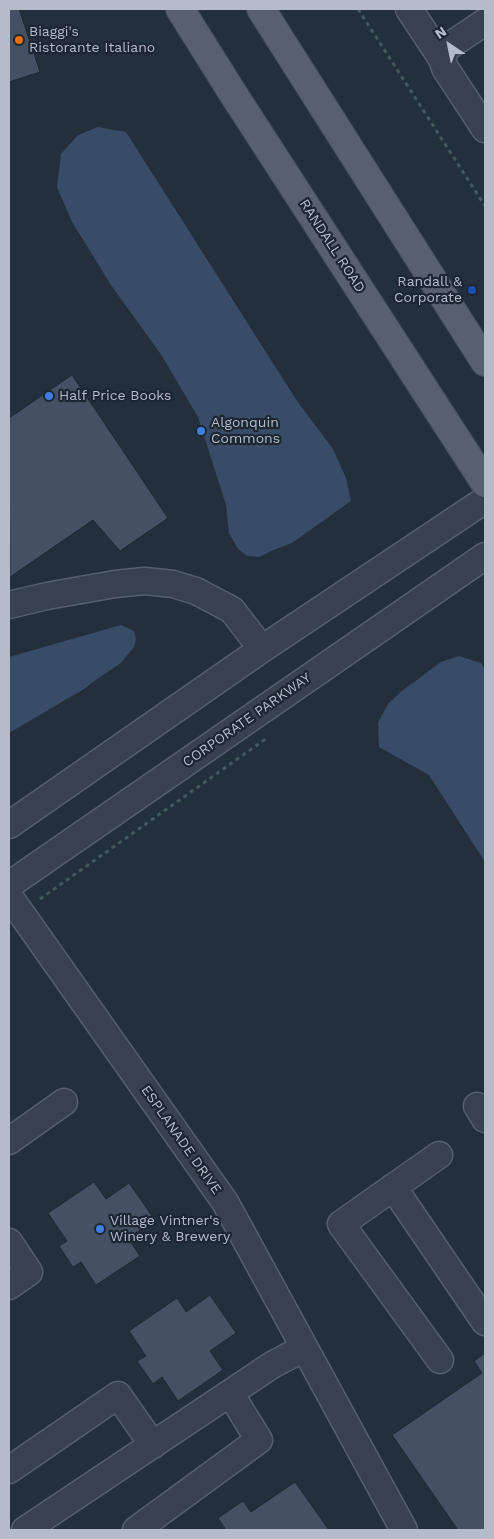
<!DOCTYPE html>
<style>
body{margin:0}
#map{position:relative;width:494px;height:1539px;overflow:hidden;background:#242f3e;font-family:"Work Sans",sans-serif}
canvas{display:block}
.frame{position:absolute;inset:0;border:10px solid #b4bcc9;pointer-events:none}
.north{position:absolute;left:424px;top:20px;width:50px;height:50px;-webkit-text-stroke:4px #1d2633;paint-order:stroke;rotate:326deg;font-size:14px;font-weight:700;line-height:20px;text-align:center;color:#b4bcc9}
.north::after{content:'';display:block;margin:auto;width:18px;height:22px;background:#b4bcc9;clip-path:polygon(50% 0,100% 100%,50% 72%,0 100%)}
</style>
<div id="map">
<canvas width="494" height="1539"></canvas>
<div class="frame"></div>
<div class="north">N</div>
</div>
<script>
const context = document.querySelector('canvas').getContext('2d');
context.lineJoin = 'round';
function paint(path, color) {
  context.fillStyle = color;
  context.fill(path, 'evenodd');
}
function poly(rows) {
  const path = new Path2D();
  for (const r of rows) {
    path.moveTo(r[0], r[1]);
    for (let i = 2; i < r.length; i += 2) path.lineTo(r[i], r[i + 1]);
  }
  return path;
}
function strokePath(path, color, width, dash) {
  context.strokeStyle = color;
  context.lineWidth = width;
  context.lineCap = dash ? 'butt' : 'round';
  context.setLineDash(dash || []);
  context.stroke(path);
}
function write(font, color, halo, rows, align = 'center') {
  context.font = font + ' "Work Sans",sans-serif';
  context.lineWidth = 4.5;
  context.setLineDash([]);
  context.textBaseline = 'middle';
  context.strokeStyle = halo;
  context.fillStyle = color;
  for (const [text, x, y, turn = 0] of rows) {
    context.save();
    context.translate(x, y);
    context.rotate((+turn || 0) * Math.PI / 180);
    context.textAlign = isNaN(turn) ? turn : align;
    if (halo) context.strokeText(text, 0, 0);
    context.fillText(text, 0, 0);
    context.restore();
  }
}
paint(poly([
 [98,127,126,132,297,401,333,449,346,478,351,501,292,543,271,551,259,557,247,556,238,549,229,533,226,505,198,417,162,356,111,285,72,222,57,187,61,154,78,135],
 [121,625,134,631,136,639,134,647,121,663,93,682,84,689,9,733,9,657],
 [459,656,481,663,485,670,485,862,429,775,379,747,378,722,389,703,402,691,441,662]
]), '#394c67');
const building = poly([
 [9,9,19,9,40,72,9,82,9,9],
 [72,375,168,518,120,551,93,520,10,577,9,418,72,375],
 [94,1182,106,1199,129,1183,155,1220,128,1238,140,1256,96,1285,81,1262,73,1267,59,1246,67,1241,48,1213,94,1182],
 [210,1295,236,1333,210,1351,223,1370,178,1401,162,1377,153,1384,137,1361,146,1356,129,1331,177,1298,186,1312,210,1295],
 [485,1353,485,1530,458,1530,392,1435,482,1373,474,1361,485,1353],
 [295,1482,329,1530,226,1530,218,1518,243,1501,251,1512,295,1482]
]);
paint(building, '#455162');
strokePath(building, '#1f2835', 1);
const minor = poly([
 [409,9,442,59],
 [485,22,446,48,442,59,445,68,485,129],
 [9,605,47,596,115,584,145,581,173,584,196,591,232,610,262,649],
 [9,825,262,649,485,500],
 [9,885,485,556],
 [9,896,225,1202,404,1530],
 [477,1106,485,1119],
 [9,1141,64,1102],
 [439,1155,341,1224,440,1360],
 [393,1187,485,1322],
 [9,1242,29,1272,9,1286],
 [9,1470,118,1395,153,1445],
 [25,1530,272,1365,304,1348],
 [136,1530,259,1440,230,1393]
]);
const major = poly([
 [180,9,232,92,485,483],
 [261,9,485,362]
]);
strokePath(minor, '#565f6c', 29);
strokePath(major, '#414a57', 30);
strokePath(poly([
 [358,9,485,206],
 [40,899,267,738]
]), '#44595c', 3, [4, 4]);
strokePath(minor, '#38414e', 26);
strokePath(major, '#56606e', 28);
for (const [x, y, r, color] of [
 [19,40,5,"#e8710a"],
 [472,290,5,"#1a4fb4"],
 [49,396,5,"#3f7fe0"],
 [201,431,5,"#3f7fe0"],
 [100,1229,5,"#3f7fe0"]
]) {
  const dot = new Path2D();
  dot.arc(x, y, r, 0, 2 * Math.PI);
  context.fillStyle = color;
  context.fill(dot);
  strokePath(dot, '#1d2633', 2);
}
write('14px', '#b4bcc9', '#1d2633', [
 ["Biaggi's",29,32],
 ["Ristorante Italiano",29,48],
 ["Randall &",462,282,"right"],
 ["Corporate",462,298,"right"],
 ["Half Price Books",59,396],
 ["Algonquin",211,423],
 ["Commons",211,439],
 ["Village Vintner's",110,1221],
 ["Winery & Brewery",110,1237]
], 'left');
write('14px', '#b4bcc9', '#1d2633', [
 ["RANDALL ROAD",332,246,57],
 ["CORPORATE PARKWAY",247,720,-35],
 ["ESPLANADE DRIVE",181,1140,55]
]);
</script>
